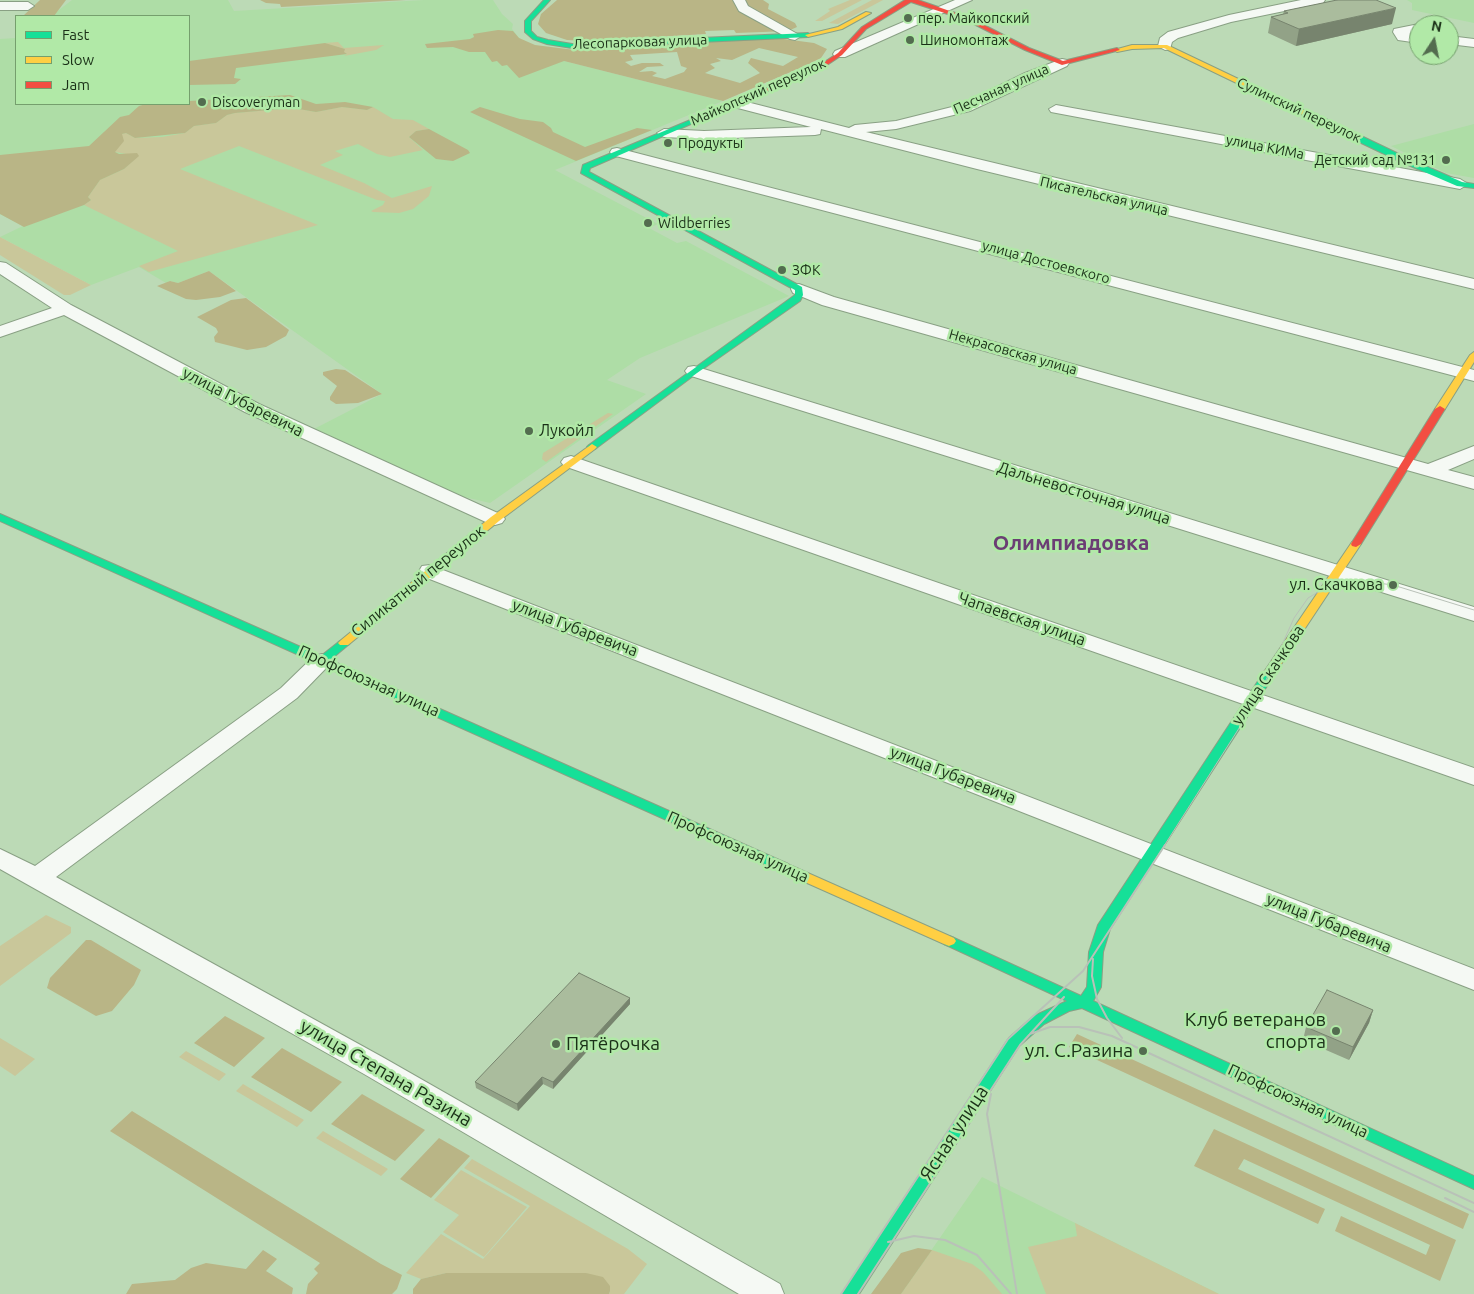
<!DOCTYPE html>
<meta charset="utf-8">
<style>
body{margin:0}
#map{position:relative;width:1474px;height:1294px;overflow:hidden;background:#bcdab6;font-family:Ubuntu,sans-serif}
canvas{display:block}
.legend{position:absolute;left:15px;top:15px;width:175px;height:90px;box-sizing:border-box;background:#b1e9a7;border:1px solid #759f6d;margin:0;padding:6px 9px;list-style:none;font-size:15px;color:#1a3017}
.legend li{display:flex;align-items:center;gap:10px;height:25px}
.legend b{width:25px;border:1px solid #759f6d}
.north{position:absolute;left:1409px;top:15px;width:50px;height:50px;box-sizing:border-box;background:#b1e9a7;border:1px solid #759f6d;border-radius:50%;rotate:11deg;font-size:14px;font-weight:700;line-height:20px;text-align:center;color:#1a3017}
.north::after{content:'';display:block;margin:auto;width:18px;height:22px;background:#536c4f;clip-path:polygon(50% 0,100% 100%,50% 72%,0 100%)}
</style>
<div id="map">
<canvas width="1474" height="1294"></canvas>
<ul class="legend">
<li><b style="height:6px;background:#16e098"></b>Fast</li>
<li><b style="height:6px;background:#ffcf43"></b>Slow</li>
<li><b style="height:6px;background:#f24e42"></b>Jam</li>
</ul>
<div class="north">N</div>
</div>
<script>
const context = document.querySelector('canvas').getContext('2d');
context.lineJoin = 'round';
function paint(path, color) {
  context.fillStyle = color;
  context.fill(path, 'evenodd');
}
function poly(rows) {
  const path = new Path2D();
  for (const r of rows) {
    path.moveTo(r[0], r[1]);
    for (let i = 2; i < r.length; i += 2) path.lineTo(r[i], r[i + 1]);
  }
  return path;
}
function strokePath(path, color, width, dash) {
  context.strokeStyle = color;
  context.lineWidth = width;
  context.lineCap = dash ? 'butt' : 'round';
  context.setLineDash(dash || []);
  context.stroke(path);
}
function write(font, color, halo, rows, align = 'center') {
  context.font = font + ' Ubuntu,sans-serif';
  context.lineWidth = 5;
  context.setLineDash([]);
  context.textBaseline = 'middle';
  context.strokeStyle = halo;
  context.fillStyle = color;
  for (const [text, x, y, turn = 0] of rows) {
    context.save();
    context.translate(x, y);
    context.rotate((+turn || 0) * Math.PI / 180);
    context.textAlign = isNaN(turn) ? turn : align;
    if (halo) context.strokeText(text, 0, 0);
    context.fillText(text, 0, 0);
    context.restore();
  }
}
paint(poly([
 [72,0,228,0,234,11,424,0,493,0,502,14,513,24,512,29,519,38,564,61,723,101,555,170,658,224,649,228,677,243,686,241,789,296,640,358,607,380,646,394,490,503,460,496,310,431,382,394,209,271,178,283,170,281,166,283,139,267,91,285,0,237,23,226,0,214,0,39,16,38,16,104,189,104,189,16,51,16],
 [1407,0,1474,0,1474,23,1412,10,1412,3],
 [1474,124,1474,178,1446,173,1391,146],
 [982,1177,1219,1294,901,1294]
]), '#aedda6');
paint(poly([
 [850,0,862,0,822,21,815,21,830,11,828,9],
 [872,0,883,0,838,24,829,23],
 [338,42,344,48,384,45,376,50,344,56,347,54,343,52,345,49,325,43],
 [342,107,367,110,373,107,393,119,413,120,429,129,416,131,409,137,423,150,390,157,377,154,358,144,335,151,343,155,320,165,364,183,392,198,432,186,429,196,413,209,399,213,373,212,371,211,383,205,385,201,377,200,239,146,180,169,318,225,149,272,139,266,178,251,84,205,91,200,88,197,100,180,124,169,138,156,115,152,121,134,126,133,135,138,162,137,185,133,194,126,216,123,227,115,235,113,293,108,316,112],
 [0,237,91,285,70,295,64,295,0,255],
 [608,413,613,414,546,462,542,459,543,453],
 [46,915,71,927,71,933,0,986,0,946],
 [0,1038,35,1059,15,1076,0,1066],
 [186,1051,226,1074,219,1081,179,1057],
 [243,1084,304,1120,297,1127,236,1091],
 [323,1131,388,1169,381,1176,316,1138],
 [472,1159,628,1249,647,1264,624,1294,609,1294,610,1291,586,1273,446,1273,421,1279,406,1273,441,1234,483,1259,530,1206,464,1168],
 [461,1170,527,1207,484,1257,443,1232,459,1215,434,1200],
 [1075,1223,1219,1294,1046,1294,1028,1247,1077,1236],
 [932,1250,972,1264,983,1272,1002,1294,901,1294]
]), '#c9c79a');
paint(poly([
 [40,0,66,0,54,16,23,16],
 [260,0,406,0,281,7,280,4,266,3],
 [557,0,763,0,769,4,768,9,795,23,797,27,788,31,736,33,734,30,705,31,706,34,591,41,567,40,546,33,538,24,541,14],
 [498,30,513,31,519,38,535,45,575,50,776,38,814,43,827,49,821,58,807,65,723,101,564,61,519,78,507,65,502,66,497,61,492,62,485,52,469,52,453,47,427,48,425,44,470,39,474,37,473,34],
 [759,48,798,57,783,66,751,58,748,63,760,73,740,83,705,73,715,68,710,64,721,61,716,58,732,60],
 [677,52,681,66,687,68,684,72,665,79,652,76,657,73,652,71,639,72,647,67,664,66,660,63,642,63,631,66,625,62,633,60,630,55],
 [325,43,345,49,344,52,347,54,236,68,234,78,241,79,235,84,189,85,189,61],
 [290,95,316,104,345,102,373,107,367,110,342,107,316,112,293,108,235,113,227,115,216,123,194,126,185,133,135,138,126,133,122,134,124,141,115,152,119,154,137,153,139,156,124,169,100,180,88,197,91,200,84,205,24,227,0,214,0,155,89,146,120,117,129,115,139,106,146,104,189,104,189,101],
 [480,107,520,119,543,122,551,128,553,132,585,147,637,128,652,130,576,161,470,112],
 [429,129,468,150,470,153,453,161,436,159,409,137,416,131],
 [209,271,236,291,220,297,196,300,186,299,157,286,170,281,178,283],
 [246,298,289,330,286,336,266,347,247,350,215,342,214,337,218,332,216,328,197,317,231,300],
 [336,369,345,370,382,394,358,403,336,404,330,400,330,397,337,386,323,375,323,372],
 [86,940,91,940,141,970,134,985,112,1011,96,1016,47,988,50,978],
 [225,1016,265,1038,234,1067,194,1043],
 [1077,1034,1469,1214,1463,1229,1069,1047],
 [282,1048,342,1082,311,1112,251,1077],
 [362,1094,425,1130,395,1161,331,1124],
 [132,1111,381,1264,402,1275,397,1289,392,1294,306,1294,308,1284,318,1273,314,1269,320,1263,110,1131],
 [1214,1129,1456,1240,1440,1281,1335,1231,1341,1216,1426,1255,1430,1245,1244,1159,1238,1169,1325,1209,1318,1224,1194,1166],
 [439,1138,470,1156,431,1198,400,1179],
 [918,1248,932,1250,901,1294,871,1294,901,1253],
 [263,1250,277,1259,266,1271,293,1288,292,1294,126,1294,132,1284,175,1280,191,1268,206,1263,246,1269],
 [446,1273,586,1273,603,1277,610,1286,610,1291,609,1294,413,1294,413,1289,421,1279]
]), '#b9b586');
const street = poly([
 [733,0,745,0,748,6,801,36,795,40,790,39,739,11,733,0],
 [955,0,972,0,845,57,835,57,833,54,835,51,955,0],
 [1301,0,1325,0,1323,3,1231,22,1178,38,1172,42,1170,49,1165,50,1158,46,1160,38,1168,32,1229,15,1301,0],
 [0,2,28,2,34,6,28,10,0,10,0,2],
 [1419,24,1422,25,1419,25,1419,32,1409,34,1419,35,1419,43,1398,40,1393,32,1394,29,1419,24],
 [1449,36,1474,39,1474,47,1449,44,1449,36],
 [1062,59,1067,60,1069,63,1067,66,970,111,896,129,866,132,1474,279,1474,289,977,169,821,129,820,134,815,135,704,139,664,137,657,133,664,129,704,131,811,127,730,106,728,103,730,100,735,99,849,128,855,125,896,121,960,105,1025,73,1062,59],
 [1056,105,1460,179,1468,184,1460,189,1051,112,1049,109,1056,105],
 [617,148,1474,370,1474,381,612,155,610,152,612,149,617,148],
 [0,262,6,263,71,305,259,404,502,515,505,519,502,523,495,525,488,523,245,412,64,315,0,337,0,326,52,308,0,274,0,262],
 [799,284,834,297,1428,464,1474,446,1474,459,1448,470,1474,477,1474,489,822,305,793,293,791,289,793,285,799,284],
 [694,366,1474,607,1474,621,688,375,685,371,688,367,694,366],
 [571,456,1474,768,1474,785,564,466,561,462,564,458,571,456],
 [430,565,1474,969,1474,990,422,576,419,571,422,566,430,565],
 [322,654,330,656,333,661,297,698,56,877,384,1058,780,1284,784,1294,739,1294,364,1074,0,869,0,849,35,866,281,688,314,656,322,654]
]);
const fast = poly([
 [544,0,550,0,531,21,531,31,537,37,548,40,572,44,808,33,811,35,808,37,572,48,547,44,533,39,525,32,525,21,544,0],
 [743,98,748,99,590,168,589,172,802,287,803,295,800,301,697,373,595,449,589,449,587,447,589,445,795,295,795,290,581,173,583,165,743,98],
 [1307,113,1313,113,1405,157,1462,182,1474,184,1474,188,1457,186,1399,161,1307,117,1307,113],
 [0,514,321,656,340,641,348,641,350,643,348,645,330,660,788,864,789,867,788,870,778,870,0,521,0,514],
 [1270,668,1276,672,1110,929,1103,952,1101,987,1093,1001,1474,1176,1474,1189,1082,1008,1069,1011,1044,1024,1019,1046,859,1294,842,1294,1009,1038,1034,1016,1067,1001,944,944,942,941,944,938,949,936,954,938,1081,996,1087,987,1089,952,1098,925,1264,672,1270,668]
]);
const slow = poly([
 [866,12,871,13,842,29,808,37,805,35,838,27,866,12],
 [1132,45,1167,45,1314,115,1307,117,1164,48,1132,49,1117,52,1114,50,1132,45],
 [1474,352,1474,362,1445,409,1443,411,1437,411,1435,409,1470,355,1474,352],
 [592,444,597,447,595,449,499,521,348,645,340,645,338,643,340,641,491,517,592,444],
 [1356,541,1361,544,1276,672,1274,674,1266,674,1264,672,1352,542,1356,541],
 [783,862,954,938,956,941,954,944,949,946,944,944,778,870,777,867,778,864,783,862]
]);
const jam = poly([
 [905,0,918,0,970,18,1029,48,1063,61,1117,48,1120,50,1062,65,1025,50,966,20,911,2,866,29,842,55,827,65,747,100,742,99,823,63,838,53,862,27,905,0],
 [1440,406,1445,409,1361,544,1356,547,1352,546,1351,544,1435,409,1440,406]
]);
strokePath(street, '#89a084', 2);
strokePath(fast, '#89a084', 2);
strokePath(slow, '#89a084', 2);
strokePath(jam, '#89a084', 2);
paint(street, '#f5f9f4');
paint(fast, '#16e098');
paint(slow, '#ffcf43');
paint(jam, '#f24e42');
strokePath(poly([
 [1164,846,1257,700,1294,618,1308,598,1330,585,1344,582,1370,582,1393,585,1474,610]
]), '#b9c1b8', 1);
strokePath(poly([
 [1093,959,1092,976,1097,999,1107,1018,1122,1038],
 [1030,1034,1064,997],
 [991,1094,987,1114,1017,1294],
 [1445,1198,1474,1212],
 [888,1242,914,1236,945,1240,977,1255,1011,1294],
 [841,1294,1008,1039,1083,971,1165,845],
 [858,1294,1020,1045,1030,1034,1050,1027,1079,1027,1112,1036,1474,1203]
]), '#b9c1b8', 2);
paint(poly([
 [1284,11,1392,24,1296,46,1268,33,1271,17,1283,14],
 [630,998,630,1004,553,1089,543,1084,518,1111,476,1088,475,1082],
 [1373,1010,1369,1023,1349,1060,1303,1040,1306,1027]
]), '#92a287');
paint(poly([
 [1396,8,1392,24,1296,46,1299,29],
 [630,998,630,1004,553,1089,553,1082],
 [1373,1010,1369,1023,1349,1060,1353,1047],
 [542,1077,543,1084,518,1111,517,1104]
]), '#77846e');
const building = poly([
 [1337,0,1376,0,1396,8,1299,29,1271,17,1288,13,1284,11,1337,0],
 [579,973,630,998,553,1082,542,1077,517,1104,475,1082,579,973],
 [1327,990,1373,1010,1353,1047,1306,1027,1327,990]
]);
paint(building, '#aabc9d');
strokePath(building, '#77846e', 1);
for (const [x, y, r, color] of [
 [908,18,5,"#536c4f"],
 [910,40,5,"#536c4f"],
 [202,102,5,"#536c4f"],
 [668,143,5,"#536c4f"],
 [1446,160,5,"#536c4f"],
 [648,223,5,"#536c4f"],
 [782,270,5,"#536c4f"],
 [529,431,5,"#536c4f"],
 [1393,585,5,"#536c4f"],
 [1336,1031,5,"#536c4f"],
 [556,1044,5,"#536c4f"],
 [1143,1051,5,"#536c4f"]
]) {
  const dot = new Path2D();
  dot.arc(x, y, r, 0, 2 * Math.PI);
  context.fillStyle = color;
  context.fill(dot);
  strokePath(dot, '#b1e9a7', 2);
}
write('14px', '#1a3017', '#b1e9a7', [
 ["пер. Майкопский",918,18],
 ["Шиномонтаж",920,40],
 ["Discoveryman",212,102],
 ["Продукты",678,143],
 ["Детский сад №131",1436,160,"right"],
 ["Wildberries",658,223],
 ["ЗФК",792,270]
], 'left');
write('14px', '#1a3017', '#b1e9a7', [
 ["Лесопарковая улица",640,42,-2],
 ["Песчаная улица",1001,89,-24],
 ["Майкопский переулок",758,92,-24],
 ["Сулинский переулок",1299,110,25],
 ["улица КИМа",1265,147,11],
 ["Писательская улица",1104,196,13],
 ["улица Достоевского",1046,262,15],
 ["Некрасовская улица",1013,352,16]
]);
write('16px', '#1a3017', '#b1e9a7', [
 ["улица Губаревича",243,402,27],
 ["Дальневосточная улица",1084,493,17],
 ["Силикатный переулок",418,581,-39],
 ["Чапаевская улица",1022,619,19],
 ["улица Губаревича",575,628,21],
 ["улица Скачкова",1268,675,-56],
 ["Профсоюзная улица",369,681,24],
 ["улица Губаревича",953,775,21],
 ["Профсоюзная улица",738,847,24],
 ["улица Губаревича",1329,923,22],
 ["Профсоюзная улица",1298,1101,25]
]);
write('16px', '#1a3017', '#b1e9a7', [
 ["Лукойл",539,431],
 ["ул. Скачкова",1383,585,"right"]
], 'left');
write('19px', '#1a3017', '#b1e9a7', [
 ["Клуб ветеранов",1326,1020],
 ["спорта",1326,1042],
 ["Пятёрочка",566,1044,"left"],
 ["ул. С.Разина",1133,1051]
], 'right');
write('19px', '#1a3017', '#b1e9a7', [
 ["улица Степана Разина",386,1073,30],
 ["Ясная улица",954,1133,-57]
]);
write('bold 21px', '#6b3e74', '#b1e9a7', [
 ["Олимпиадовка",1071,543]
]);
</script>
